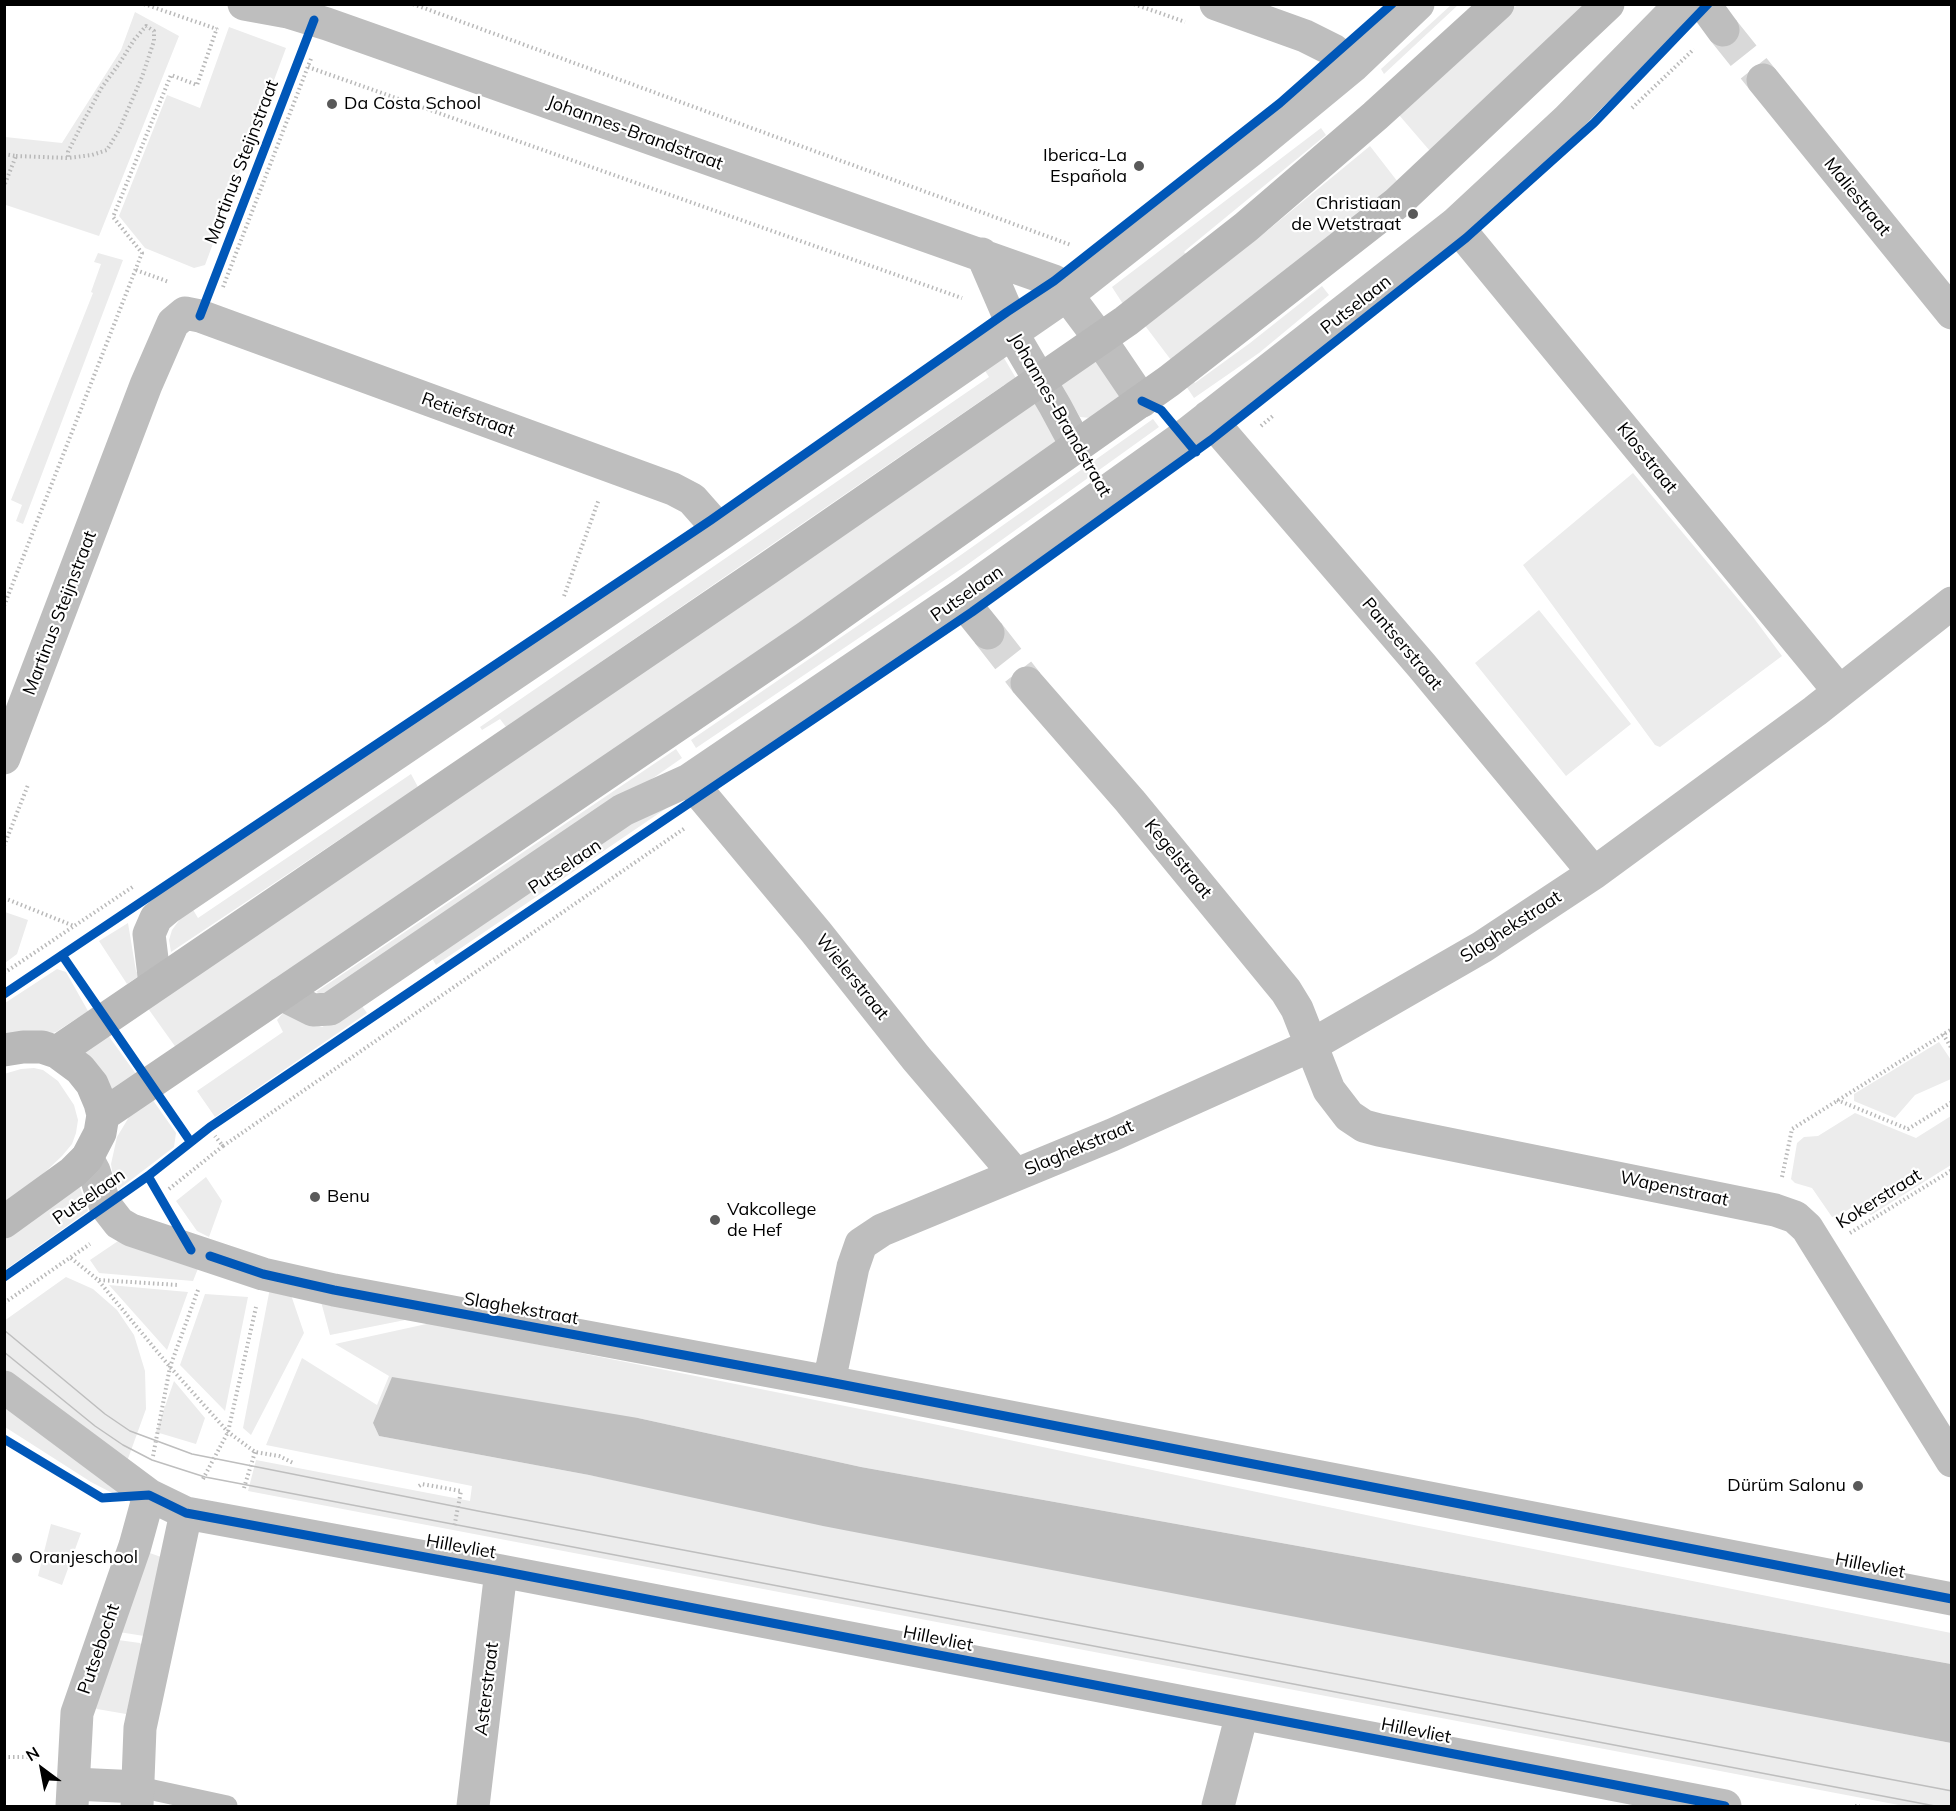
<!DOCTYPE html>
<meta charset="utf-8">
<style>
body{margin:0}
#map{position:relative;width:1956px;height:1811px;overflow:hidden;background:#fff;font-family:Mulish,sans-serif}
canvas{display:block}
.frame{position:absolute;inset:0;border:6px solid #000;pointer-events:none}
.north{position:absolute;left:12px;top:1739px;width:60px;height:60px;-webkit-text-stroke:4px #fff;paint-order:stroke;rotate:328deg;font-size:16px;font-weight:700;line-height:24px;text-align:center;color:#000}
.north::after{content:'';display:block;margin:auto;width:21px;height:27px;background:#000;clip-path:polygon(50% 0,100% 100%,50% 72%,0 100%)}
</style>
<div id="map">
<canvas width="1956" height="1811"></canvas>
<div class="frame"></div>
<div class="north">N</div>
</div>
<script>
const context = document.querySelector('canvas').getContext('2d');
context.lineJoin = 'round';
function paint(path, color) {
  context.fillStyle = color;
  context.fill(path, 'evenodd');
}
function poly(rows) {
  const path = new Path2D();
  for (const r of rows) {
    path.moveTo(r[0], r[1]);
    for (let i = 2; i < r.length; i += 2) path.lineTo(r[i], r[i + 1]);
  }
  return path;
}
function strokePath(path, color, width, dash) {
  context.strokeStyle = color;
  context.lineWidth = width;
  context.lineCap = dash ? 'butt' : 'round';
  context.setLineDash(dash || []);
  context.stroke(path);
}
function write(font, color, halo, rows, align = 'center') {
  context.font = font + ' Mulish,sans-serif';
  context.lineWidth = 4.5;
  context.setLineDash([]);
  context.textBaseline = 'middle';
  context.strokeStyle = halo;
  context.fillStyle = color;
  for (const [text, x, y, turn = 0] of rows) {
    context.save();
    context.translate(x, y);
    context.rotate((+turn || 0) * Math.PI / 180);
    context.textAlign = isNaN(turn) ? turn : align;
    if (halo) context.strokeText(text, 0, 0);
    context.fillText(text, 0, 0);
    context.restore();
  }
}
paint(poly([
 [1451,5,1458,5,1384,74,1381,69],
 [1517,5,1587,5,1430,151,1399,115],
 [135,12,179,36,99,236,6,205,5,208,5,137,62,143,121,50],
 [229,27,286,48,205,265,194,268,145,248,119,216,167,95,200,108],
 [1321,128,1326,135,1186,250,1184,252,1187,255,1123,304,1112,287],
 [1370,146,1401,186,1174,364,1143,323,1268,230],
 [98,253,123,260,23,524,16,521,22,505,11,500,93,293,91,292,101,264,94,262],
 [1322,286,1329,295,1259,353,1194,398,1186,386,1193,381,1195,383,1250,343],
 [1001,353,1017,380,1004,385,506,727,500,719,482,730,480,727,989,377,982,366],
 [1096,355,1119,389,1119,401,1091,418,1080,417,1058,381],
 [1034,397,1065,446,177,1049,147,1007],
 [1153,419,1159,427,964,567,696,748,691,740,958,557],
 [1633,473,1753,617,1782,656,1660,747,1655,745,1523,565],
 [1539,610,1631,724,1566,776,1475,663],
 [676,749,682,758,610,808,329,997,316,992],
 [411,774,418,787,171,952,169,940,172,930,183,915,192,908,198,918],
 [677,801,436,965,430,955,633,817],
 [5,912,28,920,17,954,5,963],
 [128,923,136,971,139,976,127,984,99,941],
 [57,969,66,972,88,1011,56,1032,45,1035,5,1038,5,1003],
 [362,1006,367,1013,215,1117,197,1091,283,1032,277,1020,283,1013,322,1027],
 [105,1031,136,1074,110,1091,80,1049],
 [1939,1042,1951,1060,1951,1079,1915,1095,1895,1118,1854,1101,1854,1094],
 [34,1068,43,1070,58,1081,74,1105,78,1120,76,1133,72,1144,62,1156,24,1192,4,1206,4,1074,21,1069],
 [150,1096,176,1133,174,1147,119,1189,113,1177,111,1164,117,1137,132,1112],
 [1855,1113,1916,1138,1951,1116,1951,1165,1871,1215,1851,1208,1838,1216,1832,1217,1812,1188,1795,1183,1791,1179,1797,1143,1804,1137,1818,1136],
 [206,1177,222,1201,209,1237,197,1231,176,1201],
 [79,1184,88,1211,5,1270,4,1237],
 [124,1237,199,1266,193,1281,99,1273,90,1260],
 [66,1277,93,1289,117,1310,134,1335,145,1371,146,1409,125,1467,5,1374,4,1321],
 [109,1285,188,1292,167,1350],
 [270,1288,290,1292,304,1333,251,1435,243,1428],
 [205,1294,248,1297,225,1411,180,1365],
 [320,1298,420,1317,330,1335],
 [431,1323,900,1417,1409,1524,1951,1633,1951,1664,861,1467,638,1418,373,1423,379,1436,589,1475,1951,1743,1951,1806,1904,1806,248,1491,256,1460,470,1501,472,1486,266,1445,302,1358,377,1405,389,1376,335,1344],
 [174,1381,205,1418,196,1444,156,1432],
 [4,1397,119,1488,116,1495,91,1482,5,1427],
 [51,1524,81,1533,62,1585,38,1576],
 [147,1552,161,1557,144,1636,119,1632],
 [118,1640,140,1643,143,1648,126,1714,97,1709,93,1706]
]), '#ececec');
paint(poly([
 [392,1377,638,1418,861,1467,1951,1664,1951,1743,823,1526,589,1475,379,1436,373,1423]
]), '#bfbfbf');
strokePath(poly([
 [1723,30,1763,80],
 [988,633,1027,683]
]), '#d9d9d9', 33, [33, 16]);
strokePath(poly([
 [144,4,217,29],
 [413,4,1071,245],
 [1134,4,1185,22],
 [308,67,962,298],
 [1632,108,1694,49],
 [4,154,16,156,4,186],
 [16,156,68,158,92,155,107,150,119,130,142,77,154,41,154,31,146,26,134,40,119,64,102,87,83,122,68,152,68,158],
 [136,270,169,282],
 [223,287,312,56],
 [1261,426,1274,415],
 [564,596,599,499],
 [4,606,142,253,113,217,171,75,197,85,217,28],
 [4,846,28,785],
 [4,898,74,926],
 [4,973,134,886],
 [1943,1034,1952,1049],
 [1837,1100,1908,1129,1952,1102],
 [223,1146,685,828],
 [1782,1177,1792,1129,1952,1029],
 [169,1189,223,1146,215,1136],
 [1850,1233,1952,1170],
 [71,1258,98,1280,170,1367,228,1432,255,1452,279,1456,293,1463],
 [99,1280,178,1285],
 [4,1303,90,1244],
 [153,1456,170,1367,198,1290],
 [203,1479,228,1432,256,1307],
 [419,1486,422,1484,461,1491,454,1528],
 [244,1488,255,1452],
 [4,1757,40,1757],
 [1855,1806,1860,1806]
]), '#b9b9b9', 4, [1.5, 3]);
strokePath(poly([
 [139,1787,227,1806]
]), '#bebebe', 21);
strokePath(poly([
 [244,4,288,12,327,24,1054,281,1067,295,1100,339,1142,401],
 [1216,4,1305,36,1333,50,1353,66],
 [1704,4,1723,30],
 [1763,80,1952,313],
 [1455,224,1839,691],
 [982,254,1007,312,1012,333,1055,406,1077,447],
 [1208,417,1422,666,1594,873],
 [959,597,988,633],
 [1027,683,1130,801,1286,991,1297,1009,1329,1090,1349,1116,1364,1126,1379,1130,1775,1210,1795,1217,1807,1228,1952,1461],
 [4,758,146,385,173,323,185,313,200,316,673,489,692,499,722,533],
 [689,780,816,932,916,1058,1015,1174],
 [155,984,149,934,156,918,169,907,722,533,1067,295,1250,151,1353,66,1418,4],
 [281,994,313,1010,330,1009,623,810,689,780,959,597,1183,437,1455,224,1568,119,1681,4],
 [87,1158,94,1171,105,1205,119,1223,131,1230,263,1274,334,1290,829,1382,1952,1599],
 [829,1382,853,1267,861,1244,882,1230,1112,1135,1310,1046,1482,947,1594,873,1815,711,1952,603],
 [4,1387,149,1495,186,1513,501,1571,1725,1806],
 [74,1784,139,1787],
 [72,1806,77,1713,135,1546,149,1495],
 [137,1806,140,1728,186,1513],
 [473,1806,501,1571],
 [1218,1806,1242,1714]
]), '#bebebe', 33);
strokePath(poly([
 [4,1050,23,1047,42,1047,57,1052,80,1069,92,1084,100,1103,103,1115,100,1133,87,1158,73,1172,4,1222],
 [57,1052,767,569,1126,321,1246,227,1375,116,1498,4],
 [103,1115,807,637,1169,381,1397,203,1608,4]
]), '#b8b8b8', 33);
strokePath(poly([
 [4,1330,105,1414,130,1431,192,1454,478,1511,1952,1791],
 [4,1352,95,1426,123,1445,152,1460,205,1477,1935,1806]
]), '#bebebe', 1.5);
strokePath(poly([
 [200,316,314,20],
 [1142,401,1161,410,1196,452],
 [62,955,190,1141],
 [4,994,711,520,1007,312,1054,281,1280,103,1392,4],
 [148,1176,191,1250],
 [210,1256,263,1274,334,1290,829,1382,1952,1599],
 [4,1277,148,1176,210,1127,972,612,1211,440,1466,238,1594,123,1708,4],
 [4,1439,102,1498,149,1495,186,1513,501,1571,1725,1806]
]), '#0057b8', 9);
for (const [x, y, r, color] of [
 [332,104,6,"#595959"],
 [1139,166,6,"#595959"],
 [1413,214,6,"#595959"],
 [315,1197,6,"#595959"],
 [715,1220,6,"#595959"],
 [1858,1486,6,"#595959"],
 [17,1558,6,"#595959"]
]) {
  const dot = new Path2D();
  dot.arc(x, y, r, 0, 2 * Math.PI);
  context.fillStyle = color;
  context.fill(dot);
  strokePath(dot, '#fff', 2);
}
write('18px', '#000', '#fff', [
 ["Da Costa School",344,104],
 ["Iberica-La",1127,156,"right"],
 ["Española",1127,177,"right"],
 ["Christiaan",1401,204,"right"],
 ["de Wetstraat",1401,225,"right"],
 ["Benu",327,1197],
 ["Vakcollege",727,1210],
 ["de Hef",727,1231],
 ["Dürüm Salonu",1846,1486,"right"],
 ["Oranjeschool",29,1558]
], 'left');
write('18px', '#000', '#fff', [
 ["Johannes-Brandstraat",635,133,20],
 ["Martinus Steijnstraat",242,162,-69],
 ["Maliestraat",1857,197,51],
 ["Putselaan",1356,305,-38],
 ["Retiefstraat",468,415,20],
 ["Johannes-Brandstraat",1060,415,60],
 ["Klosstraat",1647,458,51],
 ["Putselaan",967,594,-35],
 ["Martinus Steijnstraat",60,613,-69],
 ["Pantserstraat",1402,644,50],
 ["Kegelstraat",1178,859,51],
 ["Putselaan",565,867,-34],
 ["Slaghekstraat",1511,927,-33],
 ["Wielerstraat",852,977,51],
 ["Slaghekstraat",1079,1148,-23],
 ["Wapenstraat",1674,1189,12],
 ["Putselaan",89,1197,-35],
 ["Kokerstraat",1879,1199,-32],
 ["Slaghekstraat",521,1309,10],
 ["Hillevliet",461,1547,10],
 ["Hillevliet",1870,1566,11],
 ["Hillevliet",938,1639,11],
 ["Putsebocht",99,1649,-71],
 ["Asterstraat",487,1689,-83],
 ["Hillevliet",1416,1731,11]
]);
</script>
